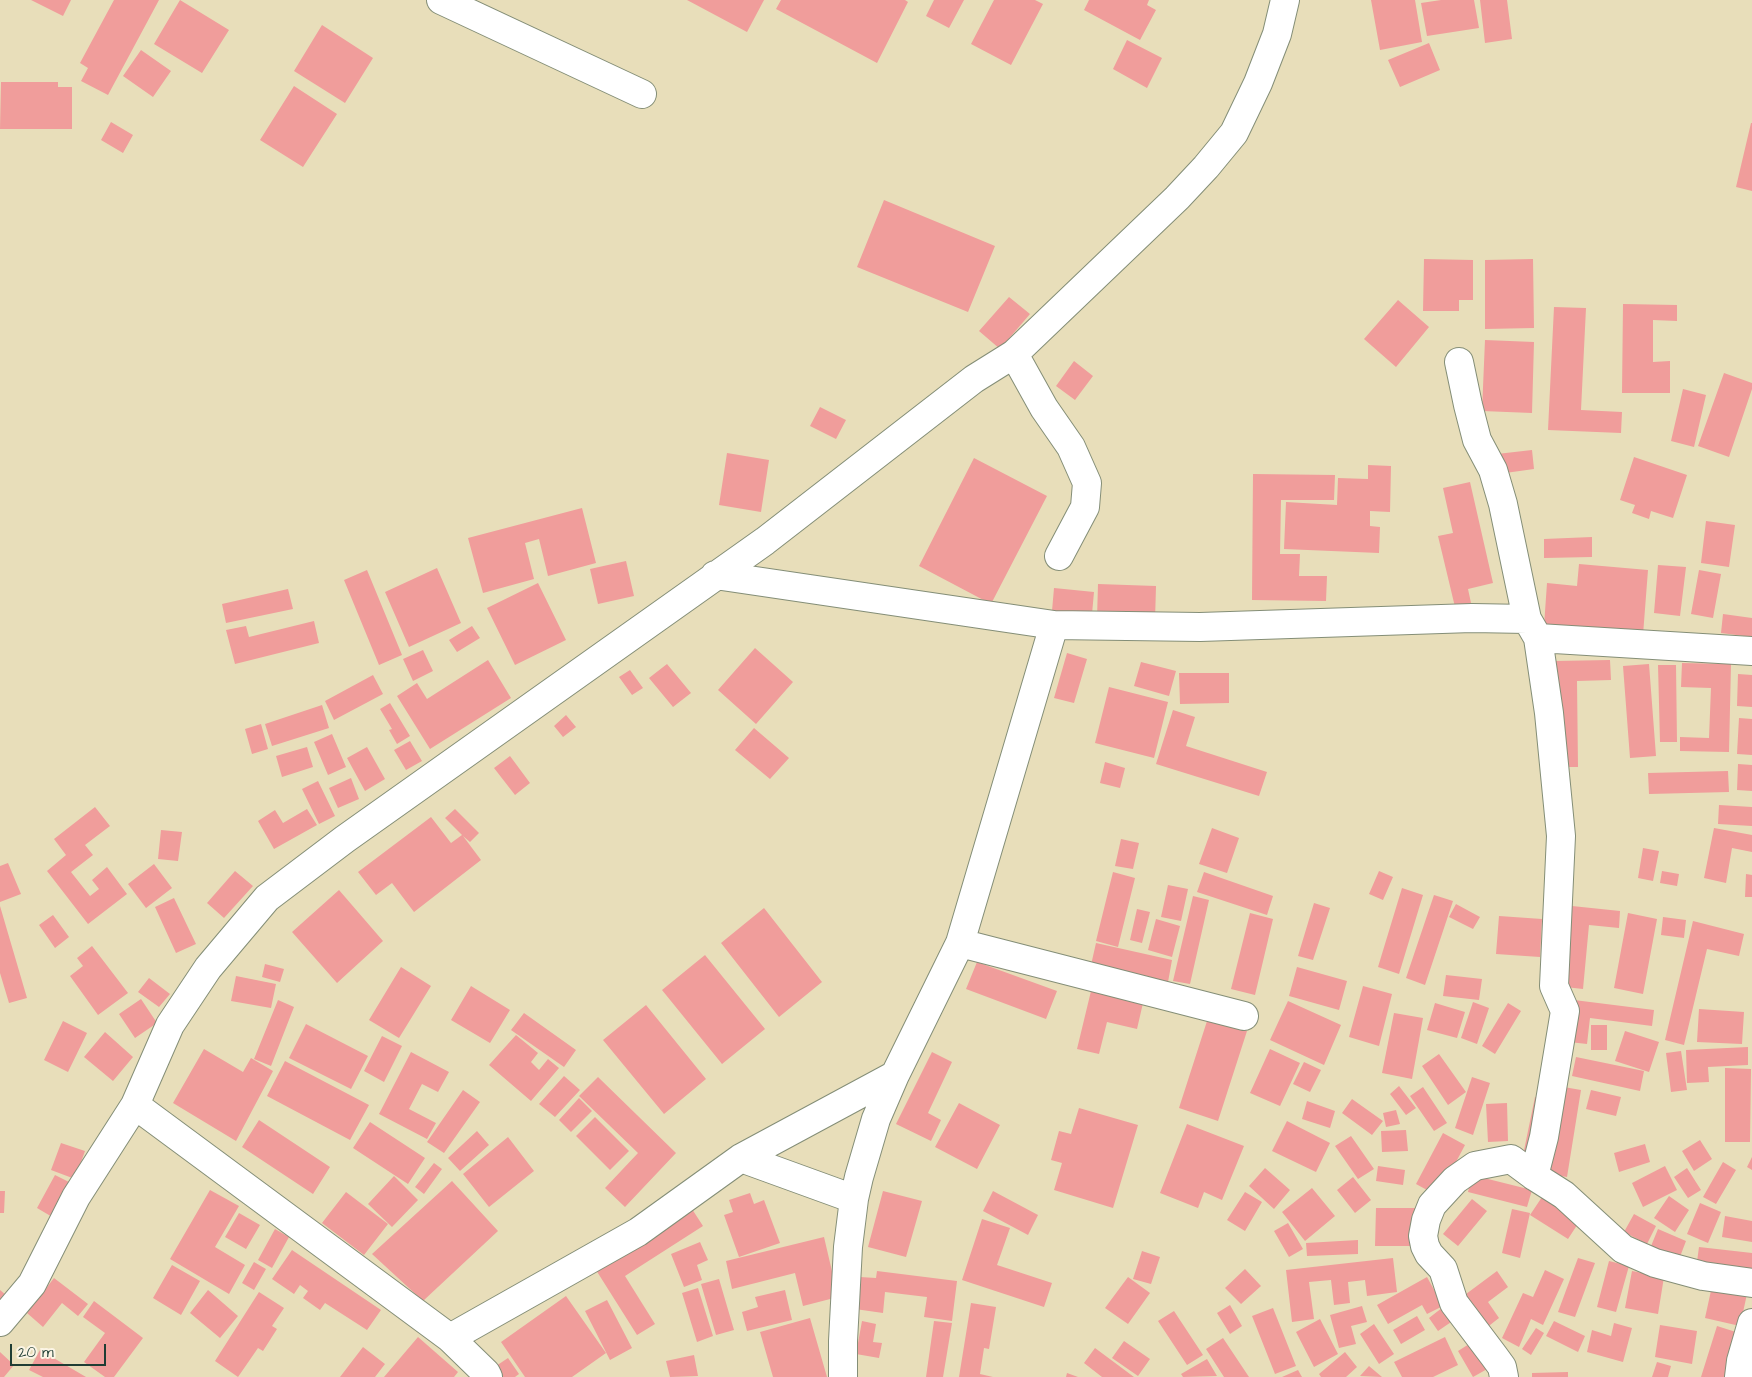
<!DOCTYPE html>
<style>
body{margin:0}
#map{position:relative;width:1752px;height:1377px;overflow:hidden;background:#e8deba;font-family:"Architects Daughter",sans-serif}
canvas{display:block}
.scale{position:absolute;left:10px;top:1344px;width:96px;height:22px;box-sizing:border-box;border:2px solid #1f3d34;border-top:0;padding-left:6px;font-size:15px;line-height:18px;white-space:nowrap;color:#1f3d34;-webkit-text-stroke:4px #fcf5e5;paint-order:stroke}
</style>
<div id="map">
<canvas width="1752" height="1377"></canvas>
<div class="scale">20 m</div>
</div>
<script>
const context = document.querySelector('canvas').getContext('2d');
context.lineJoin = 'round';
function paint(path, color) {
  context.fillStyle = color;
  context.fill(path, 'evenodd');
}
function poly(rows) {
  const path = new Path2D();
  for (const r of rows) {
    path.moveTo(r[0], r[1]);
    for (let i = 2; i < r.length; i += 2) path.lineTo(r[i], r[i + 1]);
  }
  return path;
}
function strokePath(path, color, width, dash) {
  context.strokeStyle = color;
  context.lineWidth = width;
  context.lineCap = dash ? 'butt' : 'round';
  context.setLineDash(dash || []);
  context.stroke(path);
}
paint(poly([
 [31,0,71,0,63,16],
 [114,0,159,0,108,95,81,81,88,68,80,63],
 [180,0,229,30,202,73,154,44],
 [687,0,764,0,747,32],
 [781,0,905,0,908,2,877,63,776,9],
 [934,0,964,0,949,28,926,16],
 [994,0,1035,0,1043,4,1011,65,971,44],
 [1089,0,1149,0,1147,5,1156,10,1140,40,1084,10],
 [1371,0,1415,0,1422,42,1380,50],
 [1441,0,1474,0,1479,28,1427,36,1421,3],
 [1480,0,1507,0,1512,39,1485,43],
 [322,25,373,58,345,103,294,71],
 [1127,40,1162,58,1147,88,1113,69],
 [1429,43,1440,70,1400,87,1388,60],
 [141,50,171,71,153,97,123,76],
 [1,82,58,82,58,87,72,87,72,129,0,129],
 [294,86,337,114,303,167,260,140],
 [111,122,133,135,123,153,101,140],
 [1751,123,1752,123,1752,191,1736,187],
 [884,200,995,246,968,312,857,267],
 [1424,259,1473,260,1473,300,1459,300,1459,311,1423,311],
 [1533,259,1534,328,1485,329,1485,260],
 [1009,297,1030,314,1000,349,979,331],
 [1398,300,1429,327,1396,367,1364,339],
 [1623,304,1677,305,1677,321,1653,320,1653,362,1670,361,1670,393,1622,393],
 [1554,307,1586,308,1581,410,1622,412,1621,433,1548,430],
 [1485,340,1534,342,1532,413,1482,411],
 [1074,361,1093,376,1075,400,1056,386],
 [1724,373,1752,383,1752,389,1729,457,1698,446],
 [1683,389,1706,395,1694,447,1671,441],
 [820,407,846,420,836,439,810,426],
 [1532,450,1534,469,1498,474,1497,454],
 [727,453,769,460,761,512,719,505],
 [1634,457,1687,475,1673,518,1651,511,1649,519,1632,513,1635,505,1620,500],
 [974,458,1047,496,991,604,919,566],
 [1368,465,1391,466,1390,512,1370,511,1370,526,1380,527,1379,553,1284,549,1286,502,1337,505,1338,478,1368,479],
 [1253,474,1335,475,1334,500,1281,500,1280,554,1300,554,1299,576,1327,576,1326,601,1252,600],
 [1470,482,1493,583,1468,589,1471,603,1455,607,1438,536,1453,533,1443,488],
 [582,508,596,563,548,576,539,539,525,543,534,579,483,593,468,538],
 [1706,521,1735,525,1729,567,1701,563],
 [1592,537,1592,557,1544,558,1544,539],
 [626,561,634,596,598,604,590,569],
 [1579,564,1648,570,1643,635,1544,626,1547,583,1577,586],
 [1658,565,1686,567,1680,616,1654,613],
 [437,568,461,623,409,647,385,592],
 [367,570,402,655,379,665,344,580],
 [1699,570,1721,574,1713,618,1691,614],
 [538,583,566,640,515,665,487,608],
 [1098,584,1156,586,1155,621,1097,619],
 [1054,588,1094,592,1092,614,1052,611],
 [288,589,293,609,226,623,222,604],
 [1723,614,1752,618,1752,637,1721,633],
 [314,621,319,643,235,664,226,630,246,626,249,637],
 [472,626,480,638,457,652,449,640],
 [755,648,793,682,756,724,718,690],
 [423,650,433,671,413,681,403,659],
 [1067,653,1087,659,1074,703,1054,698],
 [488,660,511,698,430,749,397,696,417,683,427,699],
 [1610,660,1611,680,1577,681,1578,767,1557,767,1555,661],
 [1141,662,1176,671,1169,696,1134,686],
 [1682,663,1731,664,1729,752,1680,751,1680,737,1709,738,1711,688,1681,687],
 [667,664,691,693,673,707,649,678],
 [1649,664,1656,756,1630,758,1623,666],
 [1658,665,1676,665,1677,742,1660,742],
 [630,670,643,688,632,695,619,677],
 [1179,673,1229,673,1229,703,1180,704],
 [1738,674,1752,675,1752,707,1737,706],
 [373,675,383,694,334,720,325,701],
 [1109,687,1168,702,1154,758,1095,743],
 [390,703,410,736,397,744,389,730,392,729,380,709],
 [322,705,329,728,272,746,265,724],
 [1173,710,1195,717,1186,746,1267,772,1259,796,1156,764],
 [566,715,576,727,563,737,554,726],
 [1739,718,1752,719,1752,755,1737,754],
 [261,724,268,749,252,754,245,729],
 [754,728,789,758,770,779,735,750],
 [332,734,346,767,328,775,314,742],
 [410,741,422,761,406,770,394,750],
 [307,747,313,767,282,777,276,756],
 [367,747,385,779,365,791,347,758],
 [510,756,530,783,515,795,494,768],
 [1105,762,1125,768,1120,788,1100,783],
 [1738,764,1752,765,1752,791,1737,790],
 [1728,771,1729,792,1649,794,1648,773],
 [351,778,359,799,338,808,329,788],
 [318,781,335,816,319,824,302,789],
 [1719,805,1752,807,1752,826,1718,824],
 [95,807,110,826,85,845,93,855,71,872,90,896,99,889,92,880,107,867,127,894,88,924,47,871,66,855,54,839],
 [307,809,317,825,274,849,258,821,275,810,283,823],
 [455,809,479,833,470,842,463,836,481,860,414,912,392,883,376,895,358,872,431,817,451,843,462,835,445,818],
 [1212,828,1239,838,1227,873,1199,864],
 [1714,828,1752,835,1752,852,1732,848,1726,883,1704,878],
 [161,830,182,832,178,861,158,859],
 [1121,839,1139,843,1133,869,1115,866],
 [1643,848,1659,851,1653,881,1638,878],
 [8,863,21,894,0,902,0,866],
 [154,864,172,888,146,908,128,884],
 [235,871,253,886,224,918,207,903],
 [1379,871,1393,877,1383,900,1369,894],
 [1662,871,1679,874,1677,886,1660,883],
 [1113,872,1135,878,1118,947,1096,941],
 [1204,872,1273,896,1267,915,1197,892],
 [1746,874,1752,875,1752,897,1745,897],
 [1168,885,1188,889,1181,921,1161,917],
 [1402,888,1423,895,1399,974,1378,967],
 [339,890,383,941,337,983,292,932],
 [1434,895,1453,901,1425,985,1406,978],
 [1193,896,1209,900,1190,984,1173,981],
 [174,898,196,944,176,953,155,907],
 [1314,903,1330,908,1313,960,1298,956],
 [1456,904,1480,917,1473,929,1449,917],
 [0,906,27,998,9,1003,0,973],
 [1572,906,1620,911,1619,928,1589,925,1583,989,1565,987],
 [764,908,822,982,779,1017,721,943],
 [1137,909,1150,912,1142,943,1130,940],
 [1250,913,1273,919,1255,995,1231,989],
 [1628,913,1657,919,1643,994,1614,988],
 [53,915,69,937,55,948,39,925],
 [1499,916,1542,919,1540,957,1496,954],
 [1663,917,1686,920,1684,938,1661,935],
 [1156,919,1180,926,1172,957,1148,950],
 [1693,921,1744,934,1739,956,1707,949,1684,1045,1665,1040],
 [1096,943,1172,960,1168,982,1091,965],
 [92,946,128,993,98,1015,70,976,83,966,77,958],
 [705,955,765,1029,722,1064,662,990],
 [977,962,1057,991,1046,1019,966,989],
 [265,964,284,969,280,982,262,977],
 [401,967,431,986,399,1038,369,1020],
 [1297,967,1347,981,1339,1010,1289,996],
 [1446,975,1482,979,1479,1000,1443,996],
 [236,976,276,984,271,1008,231,1001],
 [149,978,170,994,159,1007,138,992],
 [471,986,510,1010,490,1043,451,1020],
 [1363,986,1392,994,1379,1046,1349,1037],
 [1091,991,1143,1003,1137,1029,1107,1022,1099,1054,1077,1049],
 [141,999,157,1023,135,1038,119,1014],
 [278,1000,294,1007,271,1066,254,1059],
 [1574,1000,1654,1010,1652,1026,1590,1018,1587,1044,1569,1042],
 [1288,1001,1341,1025,1324,1065,1270,1040],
 [1473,1002,1489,1008,1477,1044,1461,1038],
 [1435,1003,1465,1012,1457,1038,1427,1030],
 [1508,1003,1521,1011,1495,1054,1482,1046],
 [646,1005,706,1079,664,1114,603,1040],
 [1699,1009,1744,1012,1742,1044,1697,1042],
 [524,1013,576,1050,564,1067,511,1030],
 [1394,1013,1423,1018,1412,1079,1382,1073],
 [1208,1018,1247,1031,1218,1121,1179,1108],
 [63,1021,87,1033,68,1072,44,1060],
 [306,1024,368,1056,351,1089,289,1058],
 [1591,1025,1607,1025,1607,1050,1591,1050],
 [1625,1031,1659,1042,1649,1072,1615,1061],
 [105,1032,133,1057,113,1081,84,1057],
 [516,1035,538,1053,531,1062,539,1070,548,1059,559,1068,531,1101,489,1065],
 [382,1036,402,1046,384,1082,364,1071],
 [1748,1047,1748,1065,1708,1067,1709,1082,1687,1083,1686,1050],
 [204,1049,243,1072,251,1058,273,1071,236,1141,173,1103],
 [1270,1049,1300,1063,1280,1106,1250,1093],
 [1681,1051,1687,1090,1671,1092,1666,1053],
 [411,1052,449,1072,438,1092,422,1084,409,1109,436,1123,427,1139,379,1114],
 [932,1052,952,1062,928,1113,941,1120,931,1141,896,1124],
 [1439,1054,1466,1092,1448,1105,1422,1066],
 [1576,1057,1644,1071,1640,1091,1572,1076],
 [285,1061,369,1105,350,1140,267,1096],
 [1304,1062,1321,1070,1310,1092,1293,1084],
 [1725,1068,1751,1069,1750,1142,1725,1142],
 [564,1076,580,1090,555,1117,539,1104],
 [598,1077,676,1153,625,1207,605,1188,638,1153,579,1096],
 [1472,1077,1490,1083,1473,1135,1455,1128],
 [1399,1086,1416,1108,1406,1115,1390,1094],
 [1558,1086,1581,1090,1567,1177,1544,1173],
 [1423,1087,1447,1123,1434,1131,1410,1096],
 [463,1090,480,1102,444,1153,427,1142],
 [1591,1090,1621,1097,1616,1116,1586,1109],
 [1535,1097,1546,1099,1533,1162,1522,1160],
 [579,1098,592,1111,571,1132,559,1120],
 [1352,1099,1383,1121,1372,1135,1342,1113],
 [1307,1101,1335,1111,1330,1128,1302,1119],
 [959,1103,1000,1125,977,1169,935,1147],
 [1507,1103,1508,1141,1488,1142,1486,1104],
 [1079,1108,1138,1125,1113,1208,1054,1190,1062,1163,1051,1160,1059,1131,1071,1134],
 [1396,1110,1400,1124,1386,1127,1383,1113],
 [595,1117,629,1151,610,1170,576,1136],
 [259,1120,330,1167,313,1194,242,1147],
 [1287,1121,1330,1143,1316,1172,1272,1151],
 [370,1122,425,1158,408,1184,353,1148],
 [1187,1124,1244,1146,1222,1200,1204,1192,1198,1208,1160,1193],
 [1406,1130,1408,1151,1382,1152,1381,1131],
 [477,1131,489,1145,460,1171,448,1158],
 [1443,1133,1465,1145,1438,1196,1416,1184],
 [1351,1136,1374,1169,1358,1179,1335,1146],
 [508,1137,534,1171,489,1207,463,1174],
 [1700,1140,1712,1159,1694,1171,1682,1151],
 [61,1143,85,1151,75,1179,51,1170],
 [1645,1144,1650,1162,1619,1172,1614,1153],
 [1752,1157,1752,1170,1747,1167],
 [1723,1162,1736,1170,1716,1204,1703,1197],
 [434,1163,442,1169,424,1194,415,1187],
 [1378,1166,1405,1170,1403,1185,1376,1181],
 [1665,1166,1677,1190,1643,1207,1632,1183],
 [1265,1168,1290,1190,1274,1209,1249,1186],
 [1687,1168,1701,1190,1688,1198,1674,1177],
 [55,1175,73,1184,54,1218,37,1208],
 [1472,1175,1532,1190,1527,1207,1468,1192],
 [394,1176,418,1200,392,1227,368,1204],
 [1353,1177,1371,1200,1355,1213,1337,1190],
 [452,1181,498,1231,423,1301,372,1254],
 [1312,1188,1335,1216,1305,1241,1282,1212],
 [210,1190,239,1206,215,1247,245,1265,229,1294,170,1259],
 [0,1191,5,1191,4,1213,0,1213],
 [883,1191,922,1201,906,1257,868,1247],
 [993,1191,1038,1215,1028,1235,983,1211],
 [346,1192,388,1224,364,1255,322,1223],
 [1245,1192,1262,1202,1245,1231,1227,1220],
 [750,1193,754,1204,764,1200,780,1243,739,1257,724,1215,733,1212,729,1200],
 [1544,1194,1581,1219,1568,1239,1530,1215],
 [1669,1196,1689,1210,1675,1232,1654,1218],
 [1472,1199,1487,1211,1458,1246,1443,1234],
 [1700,1203,1721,1212,1708,1243,1687,1234],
 [1376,1208,1416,1208,1415,1246,1375,1246],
 [692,1209,703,1226,625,1276,655,1324,637,1335,596,1270],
 [1512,1209,1530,1213,1520,1258,1502,1253],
 [239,1213,260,1225,246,1249,225,1237],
 [1634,1214,1656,1226,1647,1244,1624,1232],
 [1725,1216,1752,1221,1752,1242,1722,1237],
 [982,1219,1010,1228,997,1265,1052,1283,1044,1307,962,1280],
 [1288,1223,1303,1249,1289,1257,1274,1231],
 [275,1229,289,1237,272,1268,258,1260],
 [1658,1229,1686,1241,1678,1262,1649,1251],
 [824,1237,838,1297,803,1306,795,1273,732,1289,726,1261],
 [1358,1240,1358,1254,1307,1256,1306,1243],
 [700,1242,708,1260,697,1265,702,1280,684,1287,671,1254],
 [1699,1247,1752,1253,1752,1275,1696,1269],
 [292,1250,381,1310,367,1330,325,1303,320,1310,303,1298,308,1291,300,1285,294,1294,272,1279],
 [1142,1251,1160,1257,1151,1284,1133,1279],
 [1393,1258,1397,1292,1367,1296,1365,1280,1348,1282,1350,1303,1334,1305,1331,1280,1309,1282,1314,1319,1292,1322,1286,1270],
 [1578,1258,1595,1263,1575,1317,1558,1312],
 [1609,1261,1629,1266,1616,1312,1597,1307],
 [254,1262,266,1269,254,1290,242,1283],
 [172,1265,200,1281,181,1315,153,1298],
 [1245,1269,1261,1286,1241,1304,1225,1288],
 [1545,1270,1564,1279,1543,1325,1531,1319,1519,1347,1502,1338,1523,1293,1533,1297],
 [877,1271,957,1281,952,1321,924,1317,927,1297,885,1292,883,1313,855,1309,860,1277,876,1278],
 [1497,1271,1508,1287,1488,1302,1499,1318,1481,1332,1458,1300],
 [1632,1271,1664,1277,1658,1314,1625,1308],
 [1128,1277,1150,1293,1128,1324,1105,1308],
 [1427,1277,1443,1306,1427,1314,1422,1305,1388,1324,1377,1305],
 [54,1278,88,1304,78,1316,62,1303,43,1327,27,1313],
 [719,1279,734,1330,716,1335,701,1284],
 [1712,1286,1747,1294,1740,1326,1705,1318],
 [698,1288,713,1336,697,1342,682,1293],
 [0,1290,6,1295,0,1302],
 [208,1290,238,1316,220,1338,190,1313],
 [785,1290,792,1320,747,1331,742,1312,758,1307,755,1297],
 [259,1292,284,1308,272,1326,277,1329,263,1351,258,1348,238,1377,215,1361],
 [566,1296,606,1353,572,1377,525,1377,501,1342],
 [607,1300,632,1348,610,1360,585,1311],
 [94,1301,143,1338,114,1377,105,1377,84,1362,105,1333,83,1317],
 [971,1303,996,1307,989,1349,984,1348,980,1374,993,1377,959,1377],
 [1447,1304,1457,1318,1438,1331,1429,1318],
 [1230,1305,1242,1326,1230,1334,1217,1313],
 [1362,1306,1367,1322,1351,1326,1356,1344,1339,1348,1330,1315],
 [1273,1308,1296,1366,1275,1374,1252,1316],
 [1174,1311,1203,1355,1187,1365,1158,1321],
 [1417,1316,1425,1330,1401,1344,1393,1330],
 [810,1318,827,1377,773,1377,760,1332],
 [1320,1319,1338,1354,1314,1367,1296,1332],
 [862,1321,876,1324,873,1342,882,1343,879,1358,856,1354],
 [934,1321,952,1323,943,1377,926,1377],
 [1554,1321,1585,1336,1578,1352,1546,1336],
 [1614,1323,1632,1328,1623,1362,1587,1352,1592,1330,1611,1336],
 [1374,1324,1394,1354,1379,1364,1360,1334],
 [1660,1325,1697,1331,1692,1364,1655,1357],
 [1717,1326,1739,1333,1726,1377,1701,1377],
 [1536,1328,1544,1333,1531,1355,1522,1349],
 [418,1337,458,1372,454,1377,384,1377],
 [1445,1337,1458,1365,1433,1377,1402,1377,1394,1362],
 [1223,1338,1249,1377,1224,1377,1206,1349],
 [1124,1341,1150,1359,1138,1376,1112,1358],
 [1474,1341,1489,1368,1473,1377,1458,1351],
 [363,1347,385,1364,375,1377,340,1377],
 [1095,1348,1134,1377,1102,1377,1084,1363],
 [40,1350,86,1377,43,1377,29,1370],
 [0,1352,14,1365,4,1377,0,1377],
 [1345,1352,1357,1367,1346,1377,1321,1377,1319,1374],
 [694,1355,698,1376,670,1377,666,1361],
 [508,1358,519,1374,515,1377,503,1377,496,1366],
 [1207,1359,1217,1376,1183,1377,1181,1374],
 [1657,1362,1671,1366,1668,1377,1652,1377],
 [1369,1366,1382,1377,1360,1376],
 [1298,1370,1302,1377,1282,1377],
 [1568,1372,1568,1377,1532,1377,1532,1373],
 [1067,1373,1078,1377,1066,1377]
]), '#f09d9b');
const street = poly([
 [441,0,642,94],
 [1014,354,1044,408,1071,447,1087,483,1085,507,1059,556],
 [1459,362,1468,405,1477,440,1493,470,1503,504,1527,619],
 [715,575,1054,625,1200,627,1472,618,1527,619,1538,638,1752,651],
 [960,943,1244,1016],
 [135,1105,450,1338,486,1373,488,1377],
 [741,1158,854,1199],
 [1534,1176,1544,1137,1565,1011,1554,986,1561,836,1549,713,1538,638],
 [0,1322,32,1284,76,1197,135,1105,170,1025,208,968,267,898,345,839,765,541,974,379,1014,354,1177,198,1206,167,1234,133,1258,83,1277,34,1285,0],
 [450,1338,638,1232,741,1158,895,1075],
 [843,1377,843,1341,848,1247,854,1199,859,1177,876,1119,895,1075,960,943,1054,625],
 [1504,1377,1502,1367,1494,1356,1454,1303,1443,1269,1429,1254,1425,1246,1423,1236,1426,1220,1432,1205,1455,1180,1475,1166,1511,1159,1534,1176,1564,1195,1623,1249,1655,1263,1703,1276,1752,1283],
 [1739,1377,1741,1361,1752,1323]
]);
strokePath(street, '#848e77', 30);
strokePath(street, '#fff', 28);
</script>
